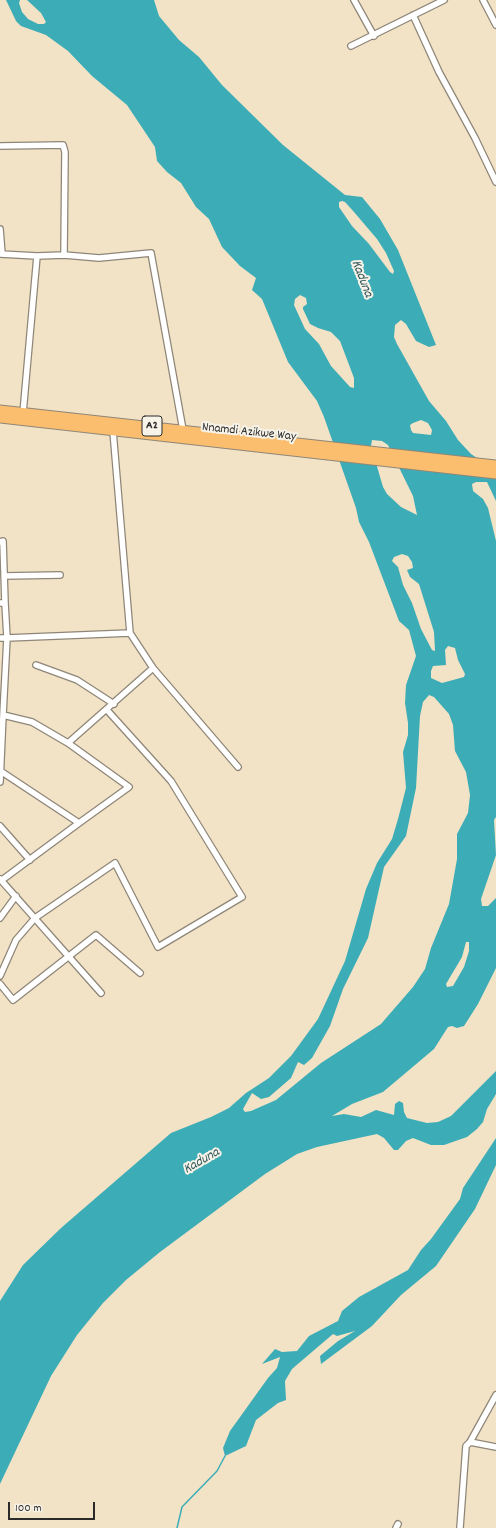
<!DOCTYPE html>
<style>
body{margin:0}
#map{position:relative;width:496px;height:1528px;overflow:hidden;background:#f2e2c6;font-family:Dekko,sans-serif}
canvas{display:block}
.scale{position:absolute;left:8px;top:1502px;width:87px;height:18px;box-sizing:border-box;border:2px solid #2b2b2b;border-top:0;padding-left:5px;font-size:12px;line-height:14px;white-space:nowrap;color:#2b2b2b;-webkit-text-stroke:3px #f7f3e8;paint-order:stroke}
</style>
<div id="map">
<canvas width="496" height="1528"></canvas>
<div class="scale">100 m</div>
</div>
<script>
const context = document.querySelector('canvas').getContext('2d');
context.lineJoin = 'round';
function paint(path, color) {
  context.fillStyle = color;
  context.fill(path, 'evenodd');
}
function poly(rows) {
  const path = new Path2D();
  for (const r of rows) {
    path.moveTo(r[0], r[1]);
    for (let i = 2; i < r.length; i += 2) path.lineTo(r[i], r[i + 1]);
  }
  return path;
}
function strokePath(path, color, width, dash) {
  context.strokeStyle = color;
  context.lineWidth = width;
  context.lineCap = dash ? 'butt' : 'round';
  context.setLineDash(dash || []);
  context.stroke(path);
}
function write(font, color, halo, rows, align = 'center') {
  context.font = font + ' Dekko,sans-serif';
  context.lineWidth = 4;
  context.setLineDash([]);
  context.textBaseline = 'middle';
  context.strokeStyle = halo;
  context.fillStyle = color;
  for (const [text, x, y, turn = 0] of rows) {
    context.save();
    context.translate(x, y);
    context.rotate((+turn || 0) * Math.PI / 180);
    context.textAlign = isNaN(turn) ? turn : align;
    if (halo) context.strokeText(text, 0, 0);
    context.fillText(text, 0, 0);
    context.restore();
  }
}
paint(poly([
 [6,0,20,0,19,3,22,12,28,19,38,24,44,24,46,22,41,13,27,0,154,0,159,16,179,40,199,57,222,85,283,145,345,195,362,197,380,219,398,250,436,345,429,347,416,341,406,324,401,320,395,325,394,337,397,344,429,401,446,421,458,440,471,454,496,471,496,501,487,482,476,482,472,484,473,491,483,499,488,508,496,541,496,817,494,820,496,855,481,899,482,906,488,906,496,898,496,968,478,1004,464,1026,457,1028,452,1026,448,1027,434,1049,383,1092,352,1104,332,1116,344,1114,361,1117,376,1110,394,1115,395,1104,399,1101,403,1103,404,1112,407,1118,427,1123,438,1122,451,1116,496,1071,496,1094,487,1109,483,1122,477,1129,467,1137,444,1145,431,1145,413,1138,406,1141,398,1150,394,1150,384,1138,377,1134,317,1147,297,1154,265,1174,160,1252,126,1280,103,1303,77,1335,51,1376,0,1484,0,1301,23,1265,61,1228,171,1133,211,1117,229,1108,246,1093,269,1078,291,1056,318,1019,345,961,366,889,377,863,392,839,398,819,406,788,403,752,408,735,408,723,405,703,406,685,416,656,409,630,399,621,369,542,359,522,356,508,324,417,317,401,288,362,262,299,252,290,256,278,240,266,222,247,209,219,196,207,181,183,167,172,157,161,155,147,127,105,92,76,68,51,46,35,21,26,16,21],
 [342,201,345,202,354,212,377,239,386,253,394,271,393,274,390,272,369,244,352,226,339,207,339,202],
 [300,295,306,298,307,304,303,307,303,309,310,324,318,328,331,332,340,341,354,378,354,388,350,387,331,366,319,344,305,329,294,305,295,299],
 [421,420,428,423,432,430,431,435,413,433,411,430,410,425,413,423],
 [372,440,382,441,388,445,413,496,417,515,401,507,387,494,383,487,371,446],
 [402,554,408,556,412,562,413,568,407,570,410,577,419,584,434,632,435,651,432,650,421,629,412,603,403,585,398,567,392,561,394,557],
 [448,646,455,648,458,660,465,674,464,677,442,683,431,678,431,671,433,666,446,665,445,650],
 [429,695,434,697,449,714,453,725,455,751,466,772,470,795,468,813,457,834,457,859,449,904,431,948,425,969,413,987,381,1024,321,1063,276,1100,251,1111,245,1112,243,1109,252,1093,261,1099,269,1097,291,1078,298,1062,304,1065,312,1058,330,1026,343,989,368,938,384,867,406,836,416,788,420,716,423,702],
 [466,942,469,942,469,951,464,967,453,986,447,987,446,984,462,957],
 [496,1138,496,1165,475,1209,436,1266,401,1295,372,1326,321,1364,320,1356,338,1341,355,1331,337,1336,333,1334,292,1369,285,1381,286,1400,278,1403,256,1420,246,1446,225,1456,223,1448,230,1431,268,1378,277,1368,280,1357,262,1364,275,1349,282,1352,297,1351,309,1336,338,1321,342,1311,359,1297,408,1270,421,1250,431,1239,460,1199,463,1188]
]), '#3cadb7');
strokePath(poly([
 [177,1528,182,1507,217,1471,225,1456]
]), '#3cadb7', 1.5);
const minor = poly([
 [354,0,374,36],
 [483,0,496,25],
 [413,15,439,72,475,138,496,182],
 [351,46,444,0],
 [0,146,63,145,65,152,64,255,37,256,0,254],
 [0,229,2,254],
 [64,255,99,258,151,253,183,430],
 [23,413,37,256],
 [113,431,130,633,153,668],
 [0,542,3,541,5,603,0,603],
 [4,576,60,575],
 [0,638,7,638,5,603],
 [36,665,77,680,114,704],
 [3,715,7,638,130,633],
 [68,743,153,668,238,767],
 [2,772,79,823,2,880],
 [0,782,3,715,32,722,68,743,129,787,79,823],
 [0,826,30,860],
 [0,879,101,993],
 [0,918,16,896],
 [0,976,16,940,35,918,115,863,158,947,242,897,171,781,107,710],
 [0,984,13,1000,96,935,140,973],
 [470,1442,496,1447],
 [396,1528,398,1524],
 [460,1528,466,1446,470,1442,496,1395]
]);
const trunk = poly([
 [0,410,496,465],
 [0,418,496,474]
]);
strokePath(minor, '#8e8678', 8);
strokePath(trunk, '#8e8678', 11);
strokePath(minor, '#fff', 5.5);
strokePath(trunk, '#fbbe6e', 9);
for (const [x, y, w] of [
 [152,426,20]
]) {
  const box = new Path2D();
  box.roundRect(x - w / 2, y - 10, w, 20, 3);
  context.fillStyle = '#f7f3e8';
  context.fill(box);
  strokePath(box, '#2b2b2b', 1);
}
write('bold 12px', '#2b2b2b', null, [
 ["A2",152,426]
]);
write('13px', '#2b2b2b', '#f7f3e8', [
 ["Nnamdi Azikwe Way",249,433,6]
]);
write('italic 14px', '#31585c', '#f7f3e8', [
 ["Kaduna",361,279,69],
 ["Kaduna",202,1162,-30]
]);
</script>
